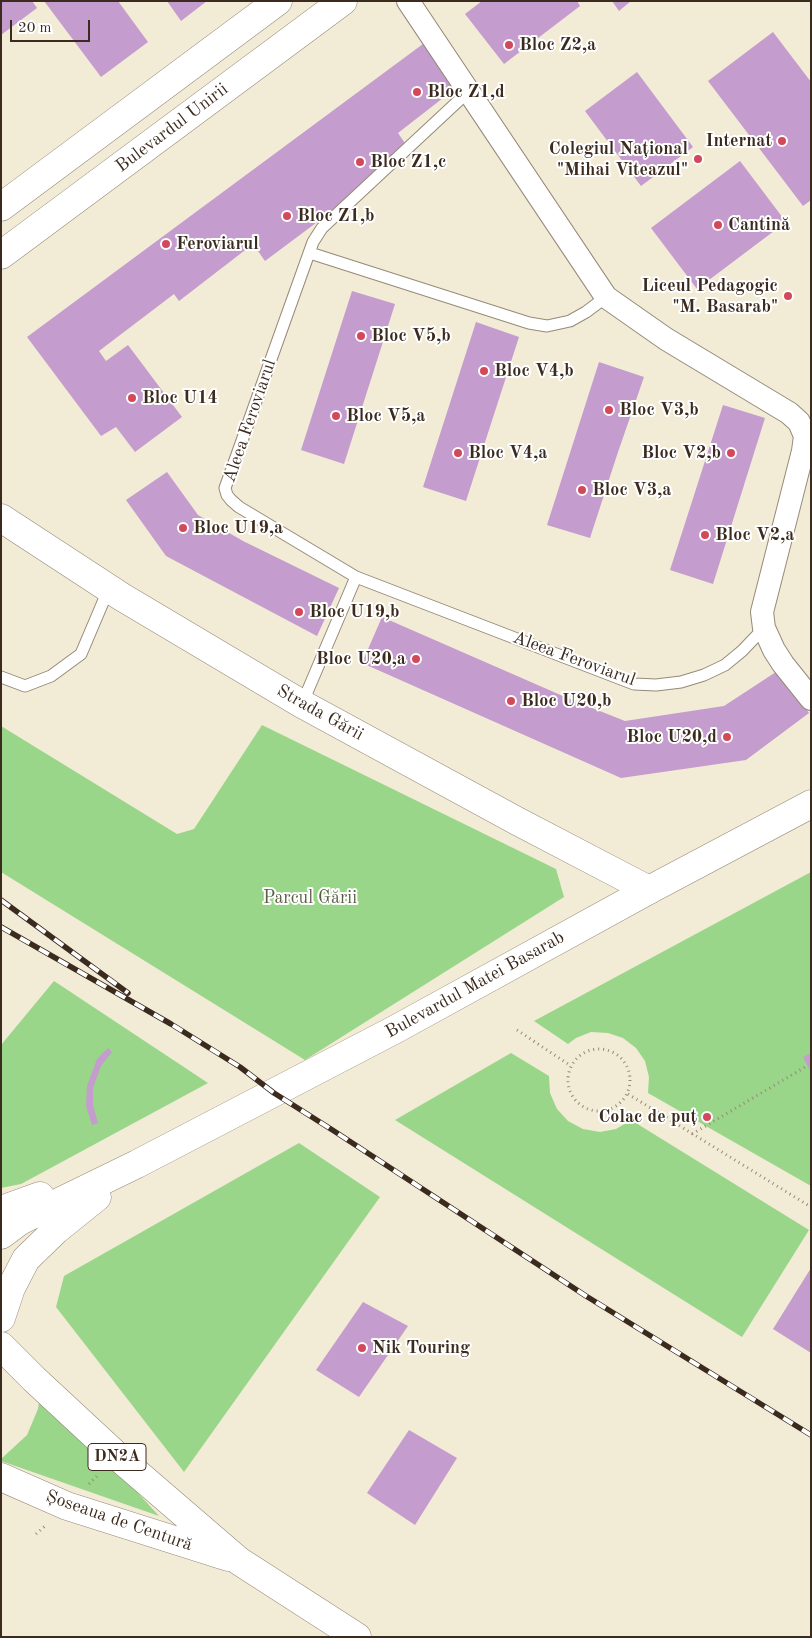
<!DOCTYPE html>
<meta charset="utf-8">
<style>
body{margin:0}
#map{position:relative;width:812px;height:1638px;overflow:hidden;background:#f2ebd5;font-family:"Old Standard TT",serif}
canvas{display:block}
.frame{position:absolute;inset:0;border:2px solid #3b2a1e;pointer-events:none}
.scale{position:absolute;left:10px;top:20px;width:80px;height:22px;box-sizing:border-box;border:2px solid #3b2a1e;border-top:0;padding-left:6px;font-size:15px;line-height:18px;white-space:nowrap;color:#3b2a1e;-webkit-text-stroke:4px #fff;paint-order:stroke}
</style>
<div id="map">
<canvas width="812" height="1638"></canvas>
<div class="frame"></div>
<div class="scale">20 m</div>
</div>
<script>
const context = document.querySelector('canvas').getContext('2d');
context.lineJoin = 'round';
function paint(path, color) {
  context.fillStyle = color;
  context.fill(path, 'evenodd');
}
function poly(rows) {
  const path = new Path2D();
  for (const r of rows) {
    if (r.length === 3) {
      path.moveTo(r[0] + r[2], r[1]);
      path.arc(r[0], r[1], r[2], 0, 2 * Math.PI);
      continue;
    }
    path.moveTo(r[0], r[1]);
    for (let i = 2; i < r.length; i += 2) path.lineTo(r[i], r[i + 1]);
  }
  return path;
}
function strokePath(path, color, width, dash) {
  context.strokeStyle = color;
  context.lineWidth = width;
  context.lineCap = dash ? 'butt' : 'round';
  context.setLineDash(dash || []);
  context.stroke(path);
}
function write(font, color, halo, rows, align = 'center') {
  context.font = font + ' "Old Standard TT",serif';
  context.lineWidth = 4;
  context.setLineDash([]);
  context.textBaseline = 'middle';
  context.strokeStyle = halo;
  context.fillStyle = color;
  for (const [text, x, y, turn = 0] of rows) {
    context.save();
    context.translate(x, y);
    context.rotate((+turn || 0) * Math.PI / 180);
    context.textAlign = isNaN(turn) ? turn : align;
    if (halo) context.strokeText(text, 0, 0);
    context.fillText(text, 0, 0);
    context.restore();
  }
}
paint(poly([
 [262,725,556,869,564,897,305,1060,1,872,1,726,177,834,194,829],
 [811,872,811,1186,648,1093,649,1077,645,1061,636,1048,623,1038,608,1033,591,1032,576,1038,568,1044,534,1021],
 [54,981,208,1083,21,1184,1,1188,1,1045],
 [511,1053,549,1076,550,1093,557,1109,568,1121,583,1129,600,1132,616,1129,631,1120,809,1230,742,1337,395,1120],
 [299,1143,380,1197,184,1472,56,1307,64,1276],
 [41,1387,159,1516,1,1461,1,1459,27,1435,38,1409]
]), '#99d68a');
paint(poly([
 [1,1,32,1,37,8,1,35],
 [44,1,118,1,148,42,101,77],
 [167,1,207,1,181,21],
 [482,1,577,1,580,6,504,64,465,14],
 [612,1,631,1,619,11],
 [773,32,811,82,811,200,803,206,708,81],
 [427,41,461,84,398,133,411,152,265,261,253,244,179,301,174,294,99,351,106,361,128,345,182,417,135,452,116,427,101,436,27,337],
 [637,72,693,147,641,186,585,111],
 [740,161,786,222,697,289,651,228],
 [352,291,395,304,344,464,301,450],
 [476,322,519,337,466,501,423,487],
 [599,362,644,377,617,455,590,538,547,525],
 [723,405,765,418,713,584,670,570],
 [167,472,198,515,243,541,339,588,317,636,166,556,126,500],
 [382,617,572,700,625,721,724,706,779,670,809,713,746,760,621,778,362,663],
 [108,1048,112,1052,101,1066,93,1088,93,1105,98,1123,92,1125,86,1106,87,1086,97,1059],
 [811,1053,811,1072,803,1057],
 [811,1268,811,1353,773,1329],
 [363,1302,408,1326,359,1397,316,1370],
 [409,1430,457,1458,415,1525,367,1493]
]), '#c49cce');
const service = poly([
 [469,91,322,228,313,242,225,488,227,495,231,500,239,507,356,577,634,684,656,685,681,682,704,675,725,665,742,651,764,628],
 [310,253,529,323,547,326,570,321,586,312,606,297],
 [1,677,25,686,51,676,81,654,109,588],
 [302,704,356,577]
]);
const minor = poly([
 [408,1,606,297,666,339,789,413,799,422,805,436,803,451,762,612,764,628,774,650,783,664,811,699]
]);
const tertiary = poly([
 [1,207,278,1],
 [1,255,343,1],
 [1,518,122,597,302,704,517,821,649,890]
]);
const primary = poly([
 [1,1210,40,1196],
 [1,1235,20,1221,137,1164,396,1029,649,890,811,804],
 [1,1318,11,1288,26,1259,56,1230,97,1197]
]);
const trunk = poly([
 [1,1346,34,1379,117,1456,239,1561,357,1637],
 [1,1477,67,1506,228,1557]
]);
strokePath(service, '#968a7a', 13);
strokePath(minor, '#968a7a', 24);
strokePath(tertiary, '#968a7a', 29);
strokePath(primary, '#968a7a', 29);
strokePath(trunk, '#968a7a', 29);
strokePath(poly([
 [517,1030,571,1066],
 [599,1080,31],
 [628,1094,811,1207],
 [692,1134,807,1066],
 [89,1484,99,1474],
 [36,1534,45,1526]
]), '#968a7a', 3, [1, 4]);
strokePath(service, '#fff', 11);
strokePath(minor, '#fff', 22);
strokePath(tertiary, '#fff', 28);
strokePath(primary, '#fff', 28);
strokePath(trunk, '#fff', 28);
const rail = poly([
 [1,900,128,993],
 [1,927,171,1024,240,1067,274,1093,334,1131,586,1296,811,1435]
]);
strokePath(rail, '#3b2a1e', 5.5);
strokePath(rail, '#fff', 4, [11]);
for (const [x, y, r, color] of [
 [509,45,5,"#d1495b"],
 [417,92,5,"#d1495b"],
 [782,141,5,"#d1495b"],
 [698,159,5,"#d1495b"],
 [360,162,5,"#d1495b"],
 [287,216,5,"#d1495b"],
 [718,225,5,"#d1495b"],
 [166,244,5,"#d1495b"],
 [788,296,5,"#d1495b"],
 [361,336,5,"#d1495b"],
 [484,371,5,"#d1495b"],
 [132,398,5,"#d1495b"],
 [609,410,5,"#d1495b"],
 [336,416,5,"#d1495b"],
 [458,453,5,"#d1495b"],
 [731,453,5,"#d1495b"],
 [582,490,5,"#d1495b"],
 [183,528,5,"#d1495b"],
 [705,535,5,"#d1495b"],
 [299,612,5,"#d1495b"],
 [416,659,5,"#d1495b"],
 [511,701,5,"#d1495b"],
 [727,737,5,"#d1495b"],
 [707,1117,5,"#d1495b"],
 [362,1348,5,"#d1495b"]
]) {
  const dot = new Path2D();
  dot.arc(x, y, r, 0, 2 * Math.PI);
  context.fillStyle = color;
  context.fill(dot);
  strokePath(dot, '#fff', 2);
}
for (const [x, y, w] of [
 [117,1457,58]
]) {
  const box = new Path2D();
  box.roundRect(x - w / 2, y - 13.5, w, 27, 4);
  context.fillStyle = '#fff';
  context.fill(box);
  strokePath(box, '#3b2a1e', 1);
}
write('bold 16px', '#3b2a1e', null, [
 ["DN2A",117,1457]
]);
write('bold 18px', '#3b2a1e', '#fff', [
 ["Bloc Z2,a",519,45],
 ["Bloc Z1,d",427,92],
 ["Internat",772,141,"right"],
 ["Colegiul Național",688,149,"right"],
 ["\"Mihai Viteazul\"",688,170,"right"],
 ["Bloc Z1,c",370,162],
 ["Bloc Z1,b",297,216],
 ["Cantină",728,225],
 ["Feroviarul",176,244],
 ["Liceul Pedagogic",778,286,"right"],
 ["\"M. Basarab\"",778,307,"right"],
 ["Bloc V5,b",371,336],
 ["Bloc V4,b",494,371],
 ["Bloc U14",142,398],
 ["Bloc V3,b",619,410],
 ["Bloc V5,a",346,416],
 ["Bloc V4,a",468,453],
 ["Bloc V2,b",721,453,"right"],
 ["Bloc V3,a",592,490],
 ["Bloc U19,a",193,528],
 ["Bloc V2,a",715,535],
 ["Bloc U19,b",309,612],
 ["Bloc U20,a",406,659,"right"],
 ["Bloc U20,b",521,701],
 ["Bloc U20,d",717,737,"right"],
 ["Colac de puț",697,1117,"right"],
 ["Nik Touring",372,1348]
], 'left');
write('18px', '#3b2a1e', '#fff', [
 ["Bulevardul Unirii",172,128,-37],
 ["Aleea Feroviarul",250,421,-71],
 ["Aleea Feroviarul",574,659,20],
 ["Strada Gării",320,713,29],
 ["Bulevardul Matei Basarab",475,985,-29],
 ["Șoseaua de Centură",119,1521,19]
]);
write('18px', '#575e3e', '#fff', [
 ["Parcul Gării",310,898]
]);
</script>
